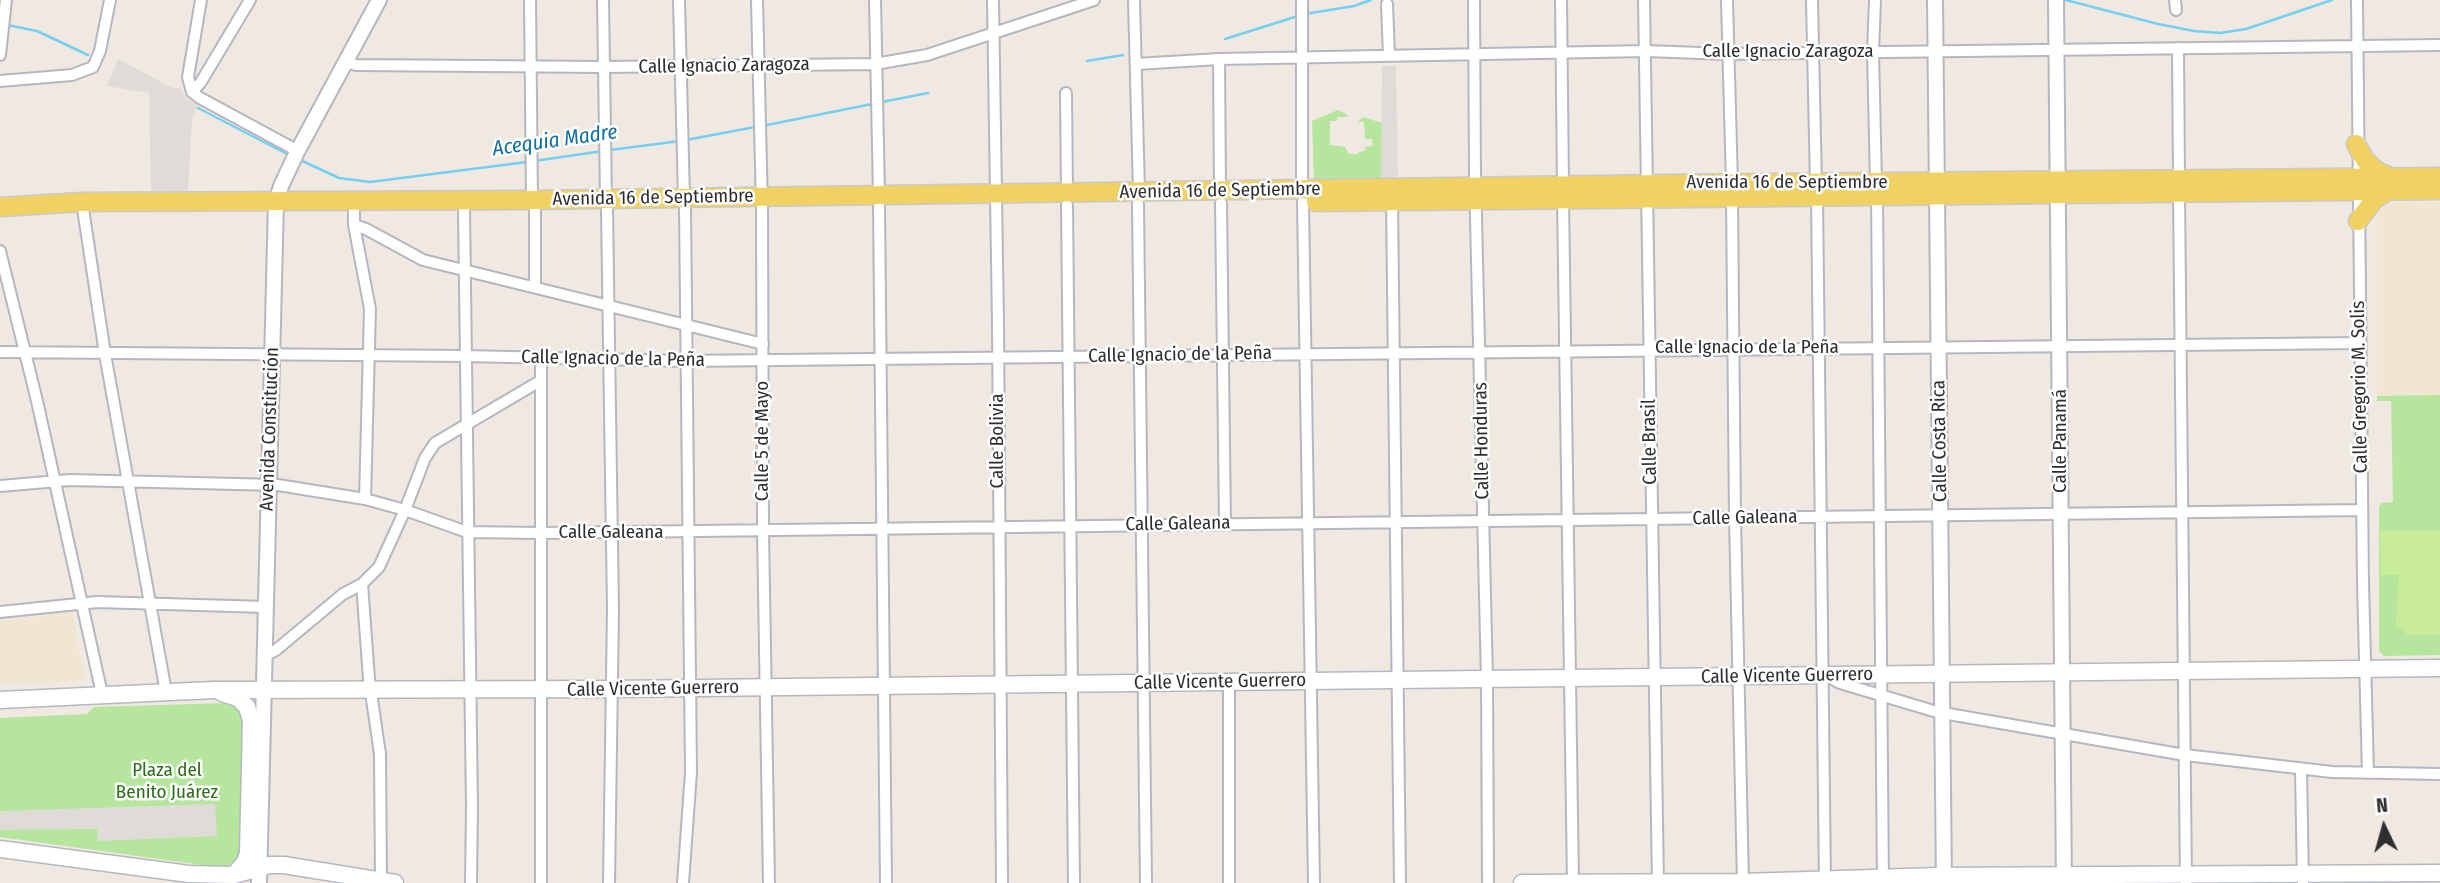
<!DOCTYPE html>
<meta charset="utf-8">
<style>
body{margin:0}
#map{position:relative;width:2440px;height:883px;overflow:hidden;background:#efe9e1;font-family:"Fira Sans Condensed",sans-serif}
canvas{display:block}
.north{position:absolute;left:2349px;top:792px;width:70px;height:70px;-webkit-text-stroke:5px #fff;paint-order:stroke;rotate:355deg;font-size:19px;font-weight:700;line-height:28px;text-align:center;color:#2e2e2e}
.north::after{content:'';display:block;margin:auto;width:24px;height:32px;background:#2e2e2e;clip-path:polygon(50% 0,100% 100%,50% 72%,0 100%)}
</style>
<div id="map">
<canvas width="2440" height="883"></canvas>
<div class="north">N</div>
</div>
<script>
const context = document.querySelector('canvas').getContext('2d');
context.lineJoin = 'round';
function paint(path, color) {
  context.fillStyle = color;
  context.fill(path, 'evenodd');
}
function poly(rows) {
  const path = new Path2D();
  for (const r of rows) {
    path.moveTo(r[0], r[1]);
    for (let i = 2; i < r.length; i += 2) path.lineTo(r[i], r[i + 1]);
  }
  return path;
}
function strokePath(path, color, width, dash) {
  context.strokeStyle = color;
  context.lineWidth = width;
  context.lineCap = dash ? 'butt' : 'round';
  context.setLineDash(dash || []);
  context.stroke(path);
}
function write(font, color, halo, rows, align = 'center') {
  context.font = font + ' "Fira Sans Condensed",sans-serif';
  context.lineWidth = 5;
  context.setLineDash([]);
  context.textBaseline = 'middle';
  context.strokeStyle = halo;
  context.fillStyle = color;
  for (const [text, x, y, turn = 0] of rows) {
    context.save();
    context.translate(x, y);
    context.rotate((+turn || 0) * Math.PI / 180);
    context.textAlign = isNaN(turn) ? turn : align;
    if (halo) context.strokeText(text, 0, 0);
    context.fillText(text, 0, 0);
    context.restore();
  }
}
paint(poly([
 [2440,202,2440,395,2377,396,2377,215,2383,207,2393,203],
 [72,612,85,681,0,684,0,621]
]), '#f0e6d1');
paint(poly([
 [1338,110,1346,114,1348,117,1337,117,1337,121,1330,121,1330,145,1345,147,1349,154,1358,154,1359,152,1365,151,1365,147,1373,146,1372,139,1365,139,1364,122,1358,122,1363,117,1382,123,1381,180,1314,180,1312,121],
 [2440,395,2440,655,2384,656,2379,651,2379,506,2382,503,2393,502,2391,401,2377,401,2377,396],
 [228,703,237,706,243,711,243,847,236,862,227,866,217,867,0,837,0,718,87,714,94,707]
]), '#b6e59e');
paint(poly([
 [2440,530,2440,635,2408,635,2396,624,2399,575,2381,575,2380,531]
]), '#c9ec9a');
paint(poly([
 [118,59,174,89,180,87,186,98,198,104,192,120,188,191,151,191,149,93,107,86],
 [1382,66,1396,66,1398,180,1381,180],
 [215,804,217,836,98,841,97,829,0,830,0,811]
]), '#dfdcd8');
strokePath(poly([
 [2066,0,2158,24,2194,31,2220,33,2246,29,2332,0],
 [1305,14,1354,6,1371,0],
 [7,25,37,31,88,55],
 [1225,39,1298,16],
 [1087,61,1123,55],
 [882,102,928,93],
 [198,108,289,155],
 [762,126,872,104],
 [686,140,755,127],
 [610,150,680,141],
 [298,159,339,178,370,182,527,162],
 [534,161,603,151]
]), '#75cff0', 2.5);
const minor = poly([
 [201,0,188,77,192,92,200,98,298,151],
 [530,0,532,200],
 [603,0,606,199],
 [679,0,684,198],
 [757,0,762,208,763,531,769,883],
 [875,0,879,195],
 [993,0,998,324,1002,883],
 [1134,0,1139,192],
 [1302,0,1302,190],
 [1474,0,1475,176,1487,679,1488,883],
 [1561,0,1563,185],
 [1644,0,1658,883],
 [1727,0,1732,184],
 [1875,0,1873,52,1876,183],
 [2175,0,2176,10],
 [2357,0,2363,583,2368,773],
 [1812,1,1816,184],
 [1387,4,1389,56],
 [2178,48,2179,179],
 [0,55,6,0],
 [1219,59,1220,191],
 [345,62,356,65,603,67,875,64,927,55,1094,0],
 [1136,64,1219,59,1646,51,1727,54,2440,45],
 [0,81,72,75,93,67,100,51,110,0],
 [192,92,201,82,250,0],
 [1066,93,1067,193],
 [2179,192,2186,883],
 [1877,195,1883,883],
 [1817,197,1825,883],
 [1732,198,1735,518,1743,883],
 [1563,199,1573,883],
 [1392,201,1400,883],
 [82,202,105,354,166,692],
 [1303,202,1314,883],
 [1221,203,1225,524],
 [1138,204,1146,883],
 [1067,205,1074,883],
 [879,207,886,883],
 [607,210,613,610,609,883],
 [354,211,354,225,366,229,423,260,763,344],
 [464,211,472,807,471,883],
 [535,211,535,287],
 [354,225,370,309,365,499],
 [0,251,37,401,102,694],
 [0,352,466,356,685,361,2359,343],
 [541,357,541,883],
 [0,486,70,480,278,485,365,499,405,510,467,532,540,533,2362,510],
 [362,584,369,679,380,754,381,881],
 [0,612,97,602,266,607],
 [264,656,276,650,343,594,362,584,379,567,405,510,425,458,435,443,540,381],
 [1827,676,1840,683,1937,712,2185,755,2332,772,2440,774],
 [2301,770,2303,883],
 [683,883,691,772,685,209],
 [1229,883,1229,682]
]);
const tertiary = poly([
 [1935,0,1944,883],
 [2056,0,2064,883],
 [259,883,276,202,281,186,297,152,379,0]
]);
const secondary = poly([
 [222,693,238,698,247,707,251,721,248,853,245,862,234,875],
 [0,700,213,690,611,689,2440,668],
 [0,849,189,874,234,875,270,865,284,865,395,883],
 [1522,883,1743,882,1938,876,2440,873]
]);
const primary = poly([
 [2356,144,2365,160,2377,171,2390,177],
 [1316,202,2440,190],
 [0,207,82,202,532,200,1665,184,2440,177],
 [2358,221,2374,200,2388,191]
]);
strokePath(minor, '#b4b7c1', 14);
strokePath(tertiary, '#b4b7c1', 18);
strokePath(secondary, '#b4b7c1', 19);
strokePath(primary, '#c9c9c9', 21);
strokePath(minor, '#fff', 10);
strokePath(tertiary, '#fff', 14);
strokePath(secondary, '#fff', 16);
strokePath(primary, '#f2d163', 18);
write('19px', '#2e2e2e', '#fff', [
 ["Calle Ignacio Zaragoza",1788,52],
 ["Calle Ignacio Zaragoza",724,66,-1],
 ["Avenida 16 de Septiembre",1787,183],
 ["Avenida 16 de Septiembre",1220,191,-1],
 ["Avenida 16 de Septiembre",653,198,-1],
 ["Calle Ignacio de la Peña",1747,348],
 ["Calle Ignacio de la Peña",1180,355,-1],
 ["Calle Ignacio de la Peña",613,359,1],
 ["Calle Gregorio M. Solis",2360,387,-91],
 ["Avenida Constitución",270,429,-88],
 ["Calle 5 de Mayo",763,441,-90],
 ["Calle Bolivia",998,441,-90],
 ["Calle Honduras",1482,441,-91],
 ["Calle Costa Rica",1940,441,-91],
 ["Calle Panamá",2061,441,-90],
 ["Calle Brasil",1650,442,-91],
 ["Calle Galeana",1745,518,-1],
 ["Calle Galeana",1178,524,-1],
 ["Calle Galeana",611,533],
 ["Calle Vicente Guerrero",1787,676,-1],
 ["Calle Vicente Guerrero",1220,682,-1],
 ["Calle Vicente Guerrero",653,689,-1]
]);
write('19px', '#2c6e1b', '#fff', [
 ["Plaza del",167,771],
 ["Benito Juárez",167,793]
]);
write('italic 21px', '#0d6fa3', '#fff', [
 ["Acequia Madre",555,141,-8]
]);
</script>
